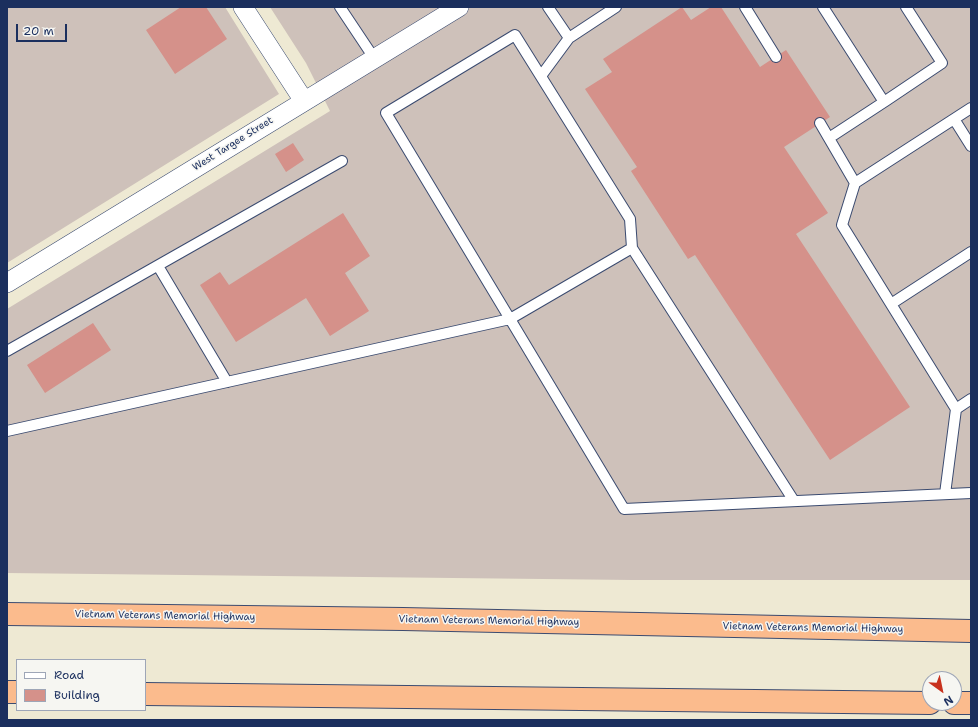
<!DOCTYPE html>
<style>
body{margin:0}
#map{position:relative;width:978px;height:727px;overflow:hidden;background:#eee9d3;font-family:"Shantell Sans",sans-serif}
canvas{display:block}
.frame{position:absolute;inset:0;border:8px solid #1b2f5e;pointer-events:none}
.legend{position:absolute;left:16px;top:659px;width:130px;height:52px;box-sizing:border-box;background:#f6f6f2;border:1px solid #9ea6b7;margin:0;padding:5px 7px;list-style:none;font-size:12px;color:#1b2f5e}
.legend li{display:flex;align-items:center;gap:8px;height:20px}
.legend b{width:20px;border:1px solid #9ea6b7}
.north{position:absolute;left:922px;top:671px;width:40px;height:40px;box-sizing:border-box;background:#f6f6f2;border:1px solid #9ea6b7;border-radius:50%;rotate:147deg;font-size:11px;font-weight:700;line-height:16px;text-align:center;color:#1b2f5e}
.north::after{content:'';display:block;margin:auto;width:14px;height:18px;background:#c8321e;clip-path:polygon(50% 0,100% 100%,50% 72%,0 100%)}
.scale{position:absolute;left:16px;top:24px;width:51px;height:18px;box-sizing:border-box;border:2px solid #1b2f5e;border-top:0;padding-left:5px;font-size:12px;line-height:14px;white-space:nowrap;color:#1b2f5e;-webkit-text-stroke:3px #f6f6f2;paint-order:stroke}
</style>
<div id="map">
<canvas width="978" height="727"></canvas>
<div class="frame"></div>
<ul class="legend">
<li><b style="height:5px;background:#fff"></b>Road</li>
<li><b style="height:11px;background:#d5918a"></b>Building</li>
</ul>
<div class="north">N</div>
<div class="scale">20 m</div>
</div>
<script>
const context = document.querySelector('canvas').getContext('2d');
context.lineJoin = 'round';
function paint(path, color) {
  context.fillStyle = color;
  context.fill(path, 'evenodd');
}
function poly(rows) {
  const path = new Path2D();
  for (const r of rows) {
    path.moveTo(r[0], r[1]);
    for (let i = 2; i < r.length; i += 2) path.lineTo(r[i], r[i + 1]);
  }
  return path;
}
function strokePath(path, color, width, dash) {
  context.strokeStyle = color;
  context.lineWidth = width;
  context.lineCap = dash ? 'butt' : 'round';
  context.setLineDash(dash || []);
  context.stroke(path);
}
function write(font, color, halo, rows, align = 'center') {
  context.font = font + ' "Shantell Sans",sans-serif';
  context.lineWidth = 3;
  context.setLineDash([]);
  context.textBaseline = 'middle';
  context.strokeStyle = halo;
  context.fillStyle = color;
  for (const [text, x, y, turn = 0] of rows) {
    context.save();
    context.translate(x, y);
    context.rotate((+turn || 0) * Math.PI / 180);
    context.textAlign = isNaN(turn) ? turn : align;
    if (halo) context.strokeText(text, 0, 0);
    context.fillText(text, 0, 0);
    context.restore();
  }
}
paint(poly([
 [7,7,225,7,279,94,7,263],
 [270,7,971,7,971,580,632,580,7,573,7,309,330,111,306,63]
]), '#cec1ba');
paint(poly([
 [181,7,206,7,227,39,175,74,146,30],
 [682,7,691,20,711,7,721,7,760,67,786,50,830,117,784,147,828,213,796,234,910,407,830,460,695,255,688,259,631,171,637,167,585,89,612,72,603,59],
 [293,143,304,160,286,172,275,154],
 [343,213,370,256,345,273,369,311,330,336,306,298,236,342,200,285,220,272,229,285],
 [93,323,111,350,45,393,27,365]
]), '#d5918a');
const lane = poly([
 [340,7,374,58],
 [745,7,776,57],
 [823,7,884,102,942,63,906,7],
 [569,38,616,7],
 [541,76,569,38,548,7],
 [954,119,971,146],
 [820,123,855,183],
 [829,138,884,102],
 [632,248,510,319,624,509,971,493],
 [158,266,227,382],
 [891,304,971,252],
 [7,351,342,161],
 [956,409,842,225,855,183,971,108],
 [7,431,510,319,386,113,515,35,630,219,632,248,794,501],
 [945,494,956,409,971,399]
]);
const street = poly([
 [243,7,304,101],
 [7,283,459,7]
]);
const highway = poly([
 [7,614,403,619,971,631],
 [7,692,17,692],
 [145,694,930,703],
 [954,703,971,703]
]);
strokePath(lane, '#3b4b70', 12);
strokePath(street, '#3b4b70', 20);
strokePath(highway, '#3b4b70', 24);
strokePath(lane, '#fff', 10);
strokePath(street, '#fff', 19);
strokePath(highway, '#fbbb8d', 22);
write('10px', '#1b2f5e', '#f6f6f2', [
 ["West Targee Street",233,144,-32],
 ["Vietnam Veterans Memorial Highway",165,616,1],
 ["Vietnam Veterans Memorial Highway",489,621,1],
 ["Vietnam Veterans Memorial Highway",813,628,1]
]);
</script>
